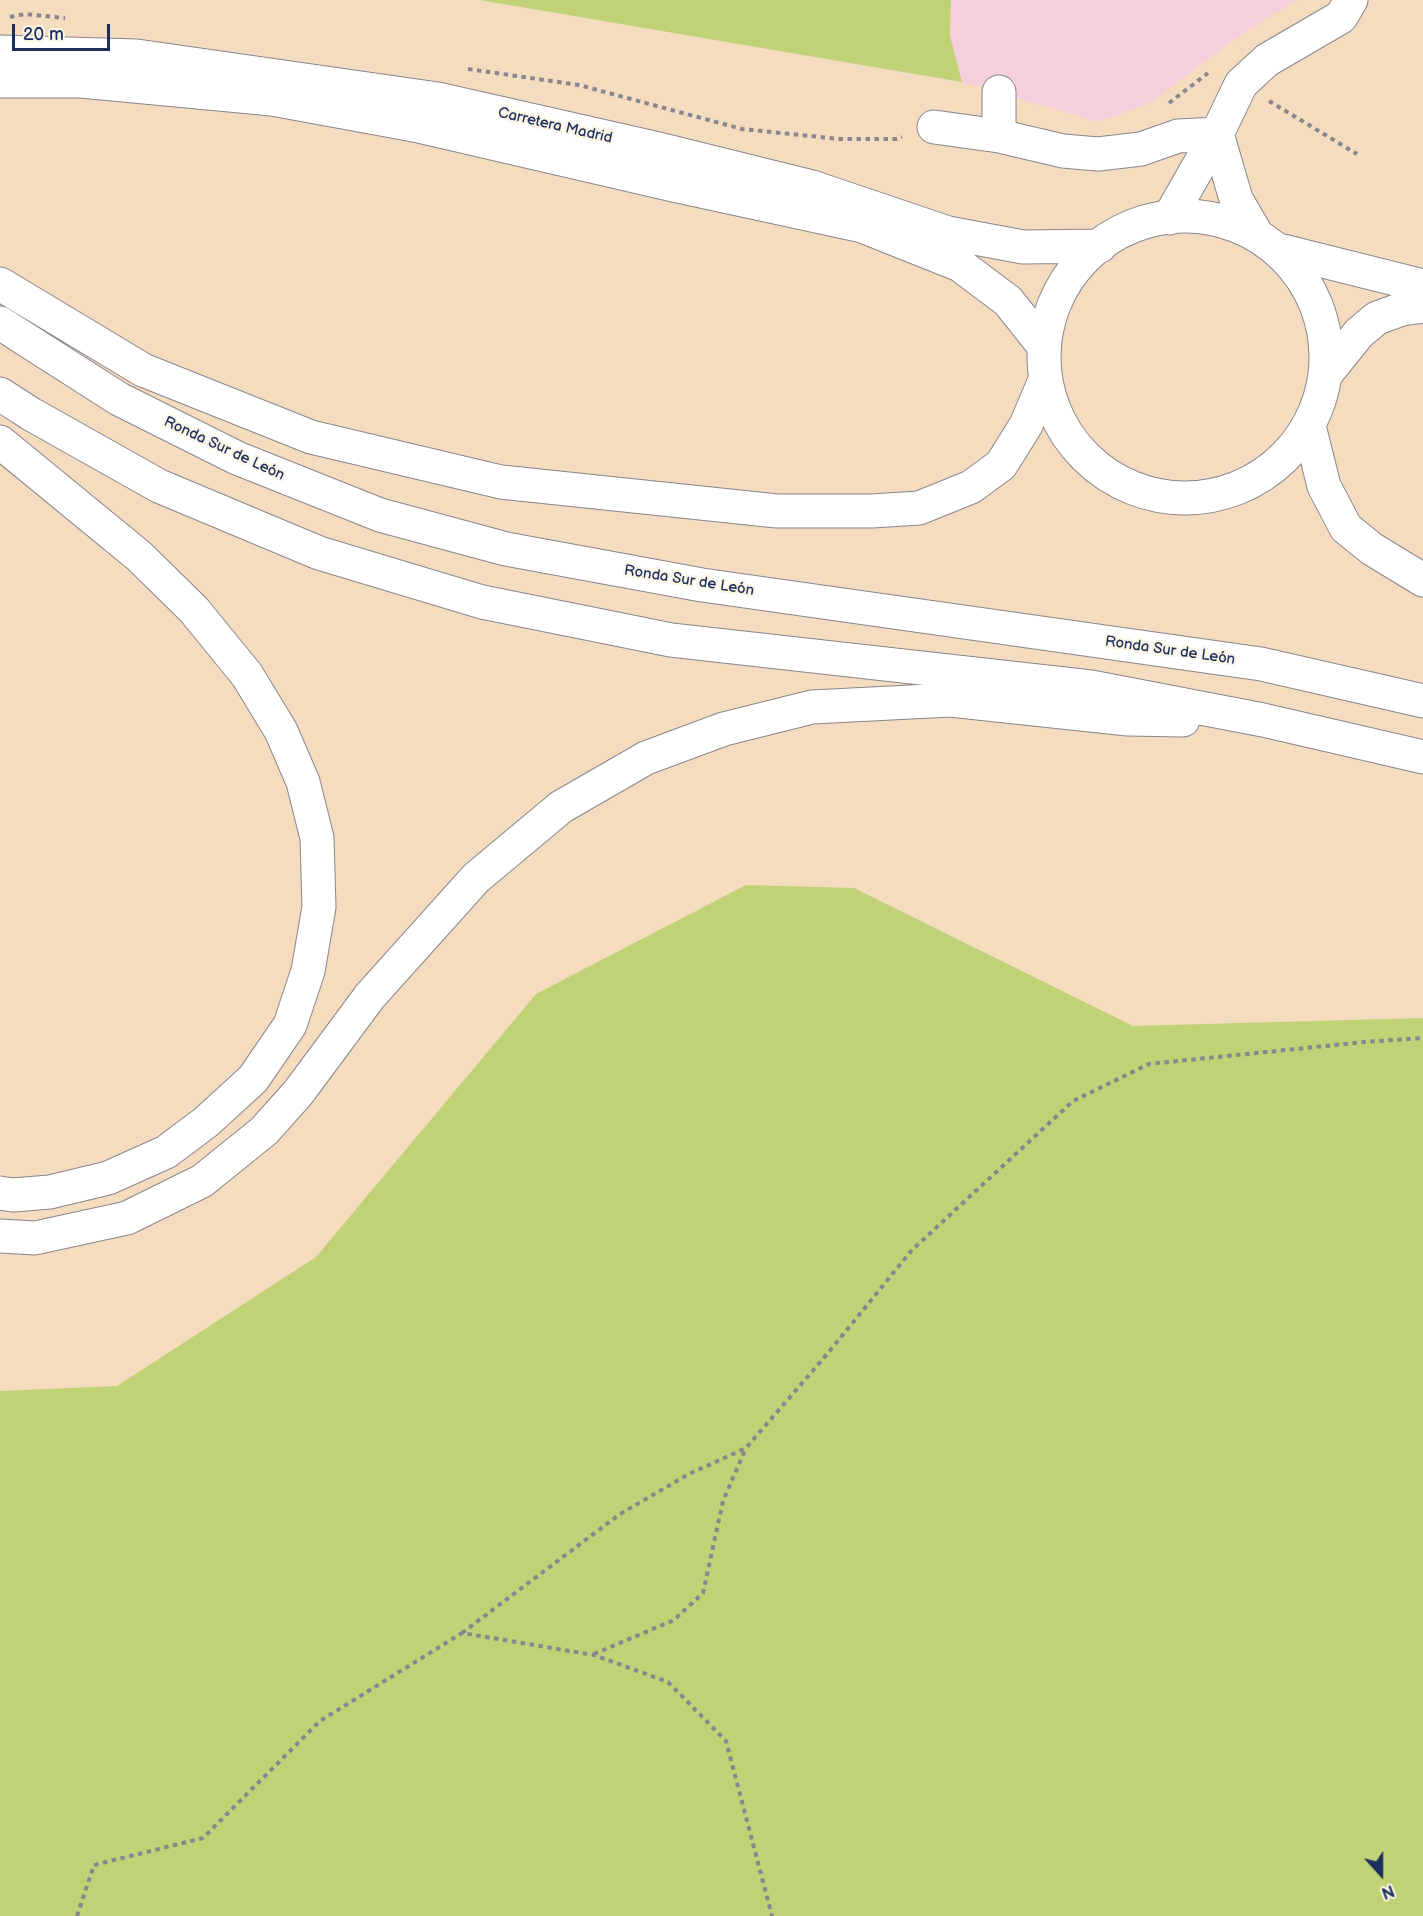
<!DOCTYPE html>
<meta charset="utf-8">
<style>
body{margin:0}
#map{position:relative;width:1423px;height:1916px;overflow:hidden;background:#f5dcbf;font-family:"Balsamiq Sans",sans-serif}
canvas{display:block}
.north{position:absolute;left:1351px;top:1844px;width:60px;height:60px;-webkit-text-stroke:4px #fcf5e5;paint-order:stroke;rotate:159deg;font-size:16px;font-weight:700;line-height:24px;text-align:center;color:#1b2f5e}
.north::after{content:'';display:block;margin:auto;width:21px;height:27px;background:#1b2f5e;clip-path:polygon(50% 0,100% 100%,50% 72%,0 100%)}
.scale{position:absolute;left:12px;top:24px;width:98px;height:27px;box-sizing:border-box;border:3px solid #1b2f5e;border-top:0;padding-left:8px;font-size:18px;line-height:21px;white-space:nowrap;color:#1b2f5e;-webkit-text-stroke:4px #fcf5e5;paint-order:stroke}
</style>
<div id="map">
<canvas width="1423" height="1916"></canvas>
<div class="north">N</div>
<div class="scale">20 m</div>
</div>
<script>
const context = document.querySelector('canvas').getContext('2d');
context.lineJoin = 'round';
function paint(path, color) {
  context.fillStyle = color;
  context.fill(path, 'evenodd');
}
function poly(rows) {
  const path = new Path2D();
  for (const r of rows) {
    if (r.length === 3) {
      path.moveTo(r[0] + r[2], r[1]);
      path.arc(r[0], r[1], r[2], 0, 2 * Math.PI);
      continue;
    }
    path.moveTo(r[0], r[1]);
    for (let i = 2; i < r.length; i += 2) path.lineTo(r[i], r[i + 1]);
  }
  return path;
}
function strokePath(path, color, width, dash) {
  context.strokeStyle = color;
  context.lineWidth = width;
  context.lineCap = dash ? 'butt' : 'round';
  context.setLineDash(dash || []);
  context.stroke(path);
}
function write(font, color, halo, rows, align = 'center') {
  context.font = font + ' "Balsamiq Sans",sans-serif';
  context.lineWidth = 4.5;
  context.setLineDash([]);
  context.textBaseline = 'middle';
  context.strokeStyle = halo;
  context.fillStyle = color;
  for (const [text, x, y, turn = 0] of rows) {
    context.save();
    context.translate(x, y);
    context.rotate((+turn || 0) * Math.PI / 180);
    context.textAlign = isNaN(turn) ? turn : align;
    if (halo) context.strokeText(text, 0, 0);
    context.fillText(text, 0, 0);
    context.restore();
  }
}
paint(poly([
 [480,0,1297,0,1236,38,1152,102,1098,122,962,82]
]), '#f5cfdc');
paint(poly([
 [480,0,951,0,950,36,962,82],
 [746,885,854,888,1133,1026,1423,1018,1423,1916,0,1916,0,1391,117,1386,316,1257,536,994]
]), '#bfd275');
const minor = poly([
 [999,92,999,136],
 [934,127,999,136,1063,151,1098,154,1141,149,1178,136,1217,134],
 [1217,134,1236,199,1254,230],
 [1169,218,1217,134,1241,84,1267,60,1341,17,1351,0]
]);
const major = poly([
 [1283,251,1423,286],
 [1326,374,1359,333,1377,318,1402,309,1423,306]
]);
const highway = poly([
 [0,52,137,56,438,99,659,149,812,187,948,233,1023,247,1100,246],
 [0,81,81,81,272,99,414,125,673,185,862,226,960,265,1008,301,1043,345],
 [1185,357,141],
 [0,284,143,370,311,437,501,482,777,511,872,511,919,508,971,487,1001,465,1026,425,1045,380],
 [0,323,119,399,237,458,380,515,506,549,702,585,1261,664,1423,701],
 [0,394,31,414,159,486,319,553,482,602,671,640,1091,687,1263,720,1423,757],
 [1309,426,1324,486,1346,528,1372,549,1423,580],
 [0,442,139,556,194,610,247,675,281,731,303,782,317,838,319,907,308,971,290,1025,253,1079,206,1122,166,1152,108,1178,50,1192,13,1195,0,1193],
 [0,1236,35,1238,127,1218,202,1181,264,1131,298,1093,370,996,476,878,561,807,646,758,724,729,812,707,950,700,1128,719,1183,720]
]);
strokePath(minor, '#88868e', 35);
strokePath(major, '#88868e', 35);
strokePath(highway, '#88868e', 35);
strokePath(poly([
 [10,17,25,14,65,18],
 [468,69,579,85,742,129,840,139,897,139,902,137],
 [1269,101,1357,154],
 [1169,103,1208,73],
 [462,1633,620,1514,689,1474,746,1448,828,1353,912,1250,1073,1101,1149,1064,1364,1042,1423,1038],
 [594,1654,674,1620,703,1593,723,1501,746,1448],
 [77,1916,94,1865,203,1838,320,1721,462,1633,594,1655,668,1682,726,1741,772,1916]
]), '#88868e', 4, [4.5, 4.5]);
strokePath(minor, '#fff', 33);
strokePath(major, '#fff', 33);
strokePath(highway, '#fff', 33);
write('15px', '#1b2f5e', '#fcf5e5', [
 ["Carretera Madrid",555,126,13],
 ["Ronda Sur de León",224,449,25],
 ["Ronda Sur de León",689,581,9],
 ["Ronda Sur de León",1170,651,8]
]);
</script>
